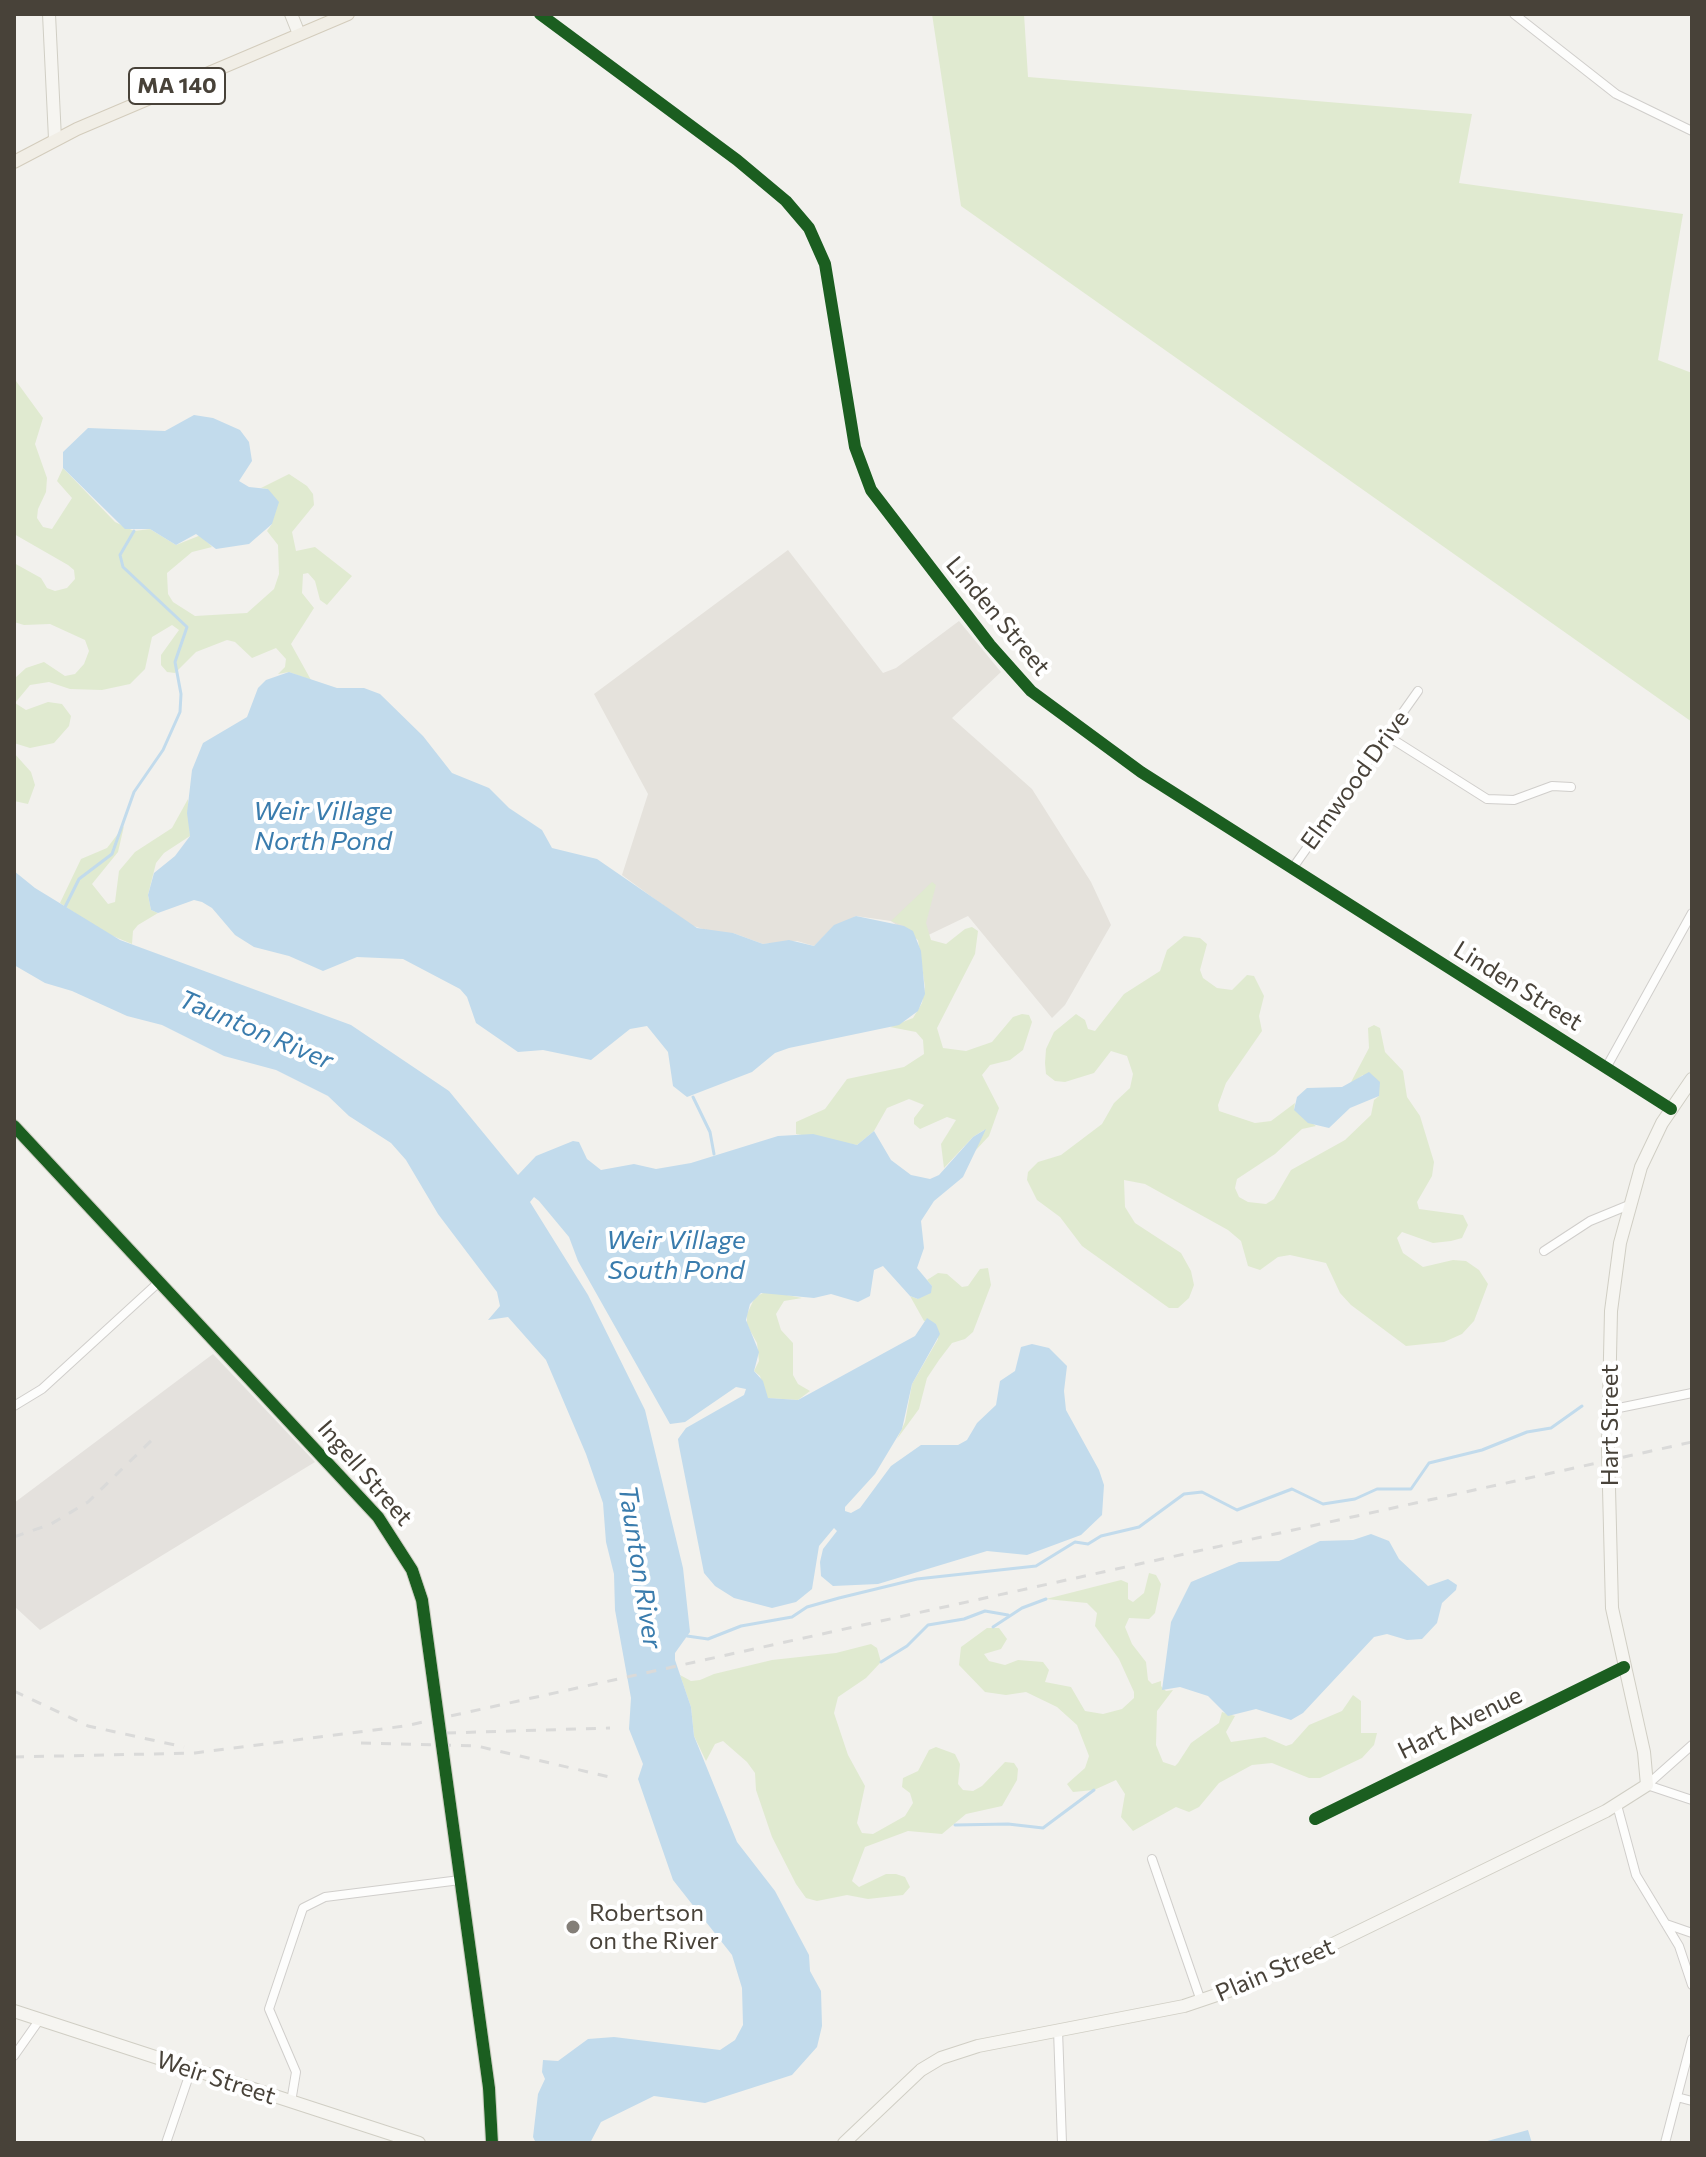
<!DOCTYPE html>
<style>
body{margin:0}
#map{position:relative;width:1706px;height:2157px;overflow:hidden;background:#f2f1ed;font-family:Commissioner,sans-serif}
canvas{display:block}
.frame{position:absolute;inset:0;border:16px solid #484239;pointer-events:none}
</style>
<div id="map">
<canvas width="1706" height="2157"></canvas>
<div class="frame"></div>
</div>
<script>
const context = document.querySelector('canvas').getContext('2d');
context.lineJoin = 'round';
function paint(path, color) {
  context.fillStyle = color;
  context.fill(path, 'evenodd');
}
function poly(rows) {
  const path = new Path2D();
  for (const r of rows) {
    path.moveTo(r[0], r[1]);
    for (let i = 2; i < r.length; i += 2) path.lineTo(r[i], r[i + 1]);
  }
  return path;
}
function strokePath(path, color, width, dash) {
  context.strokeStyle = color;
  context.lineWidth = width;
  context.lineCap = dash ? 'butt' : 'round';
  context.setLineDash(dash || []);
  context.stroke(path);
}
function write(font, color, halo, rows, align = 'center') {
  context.font = font + ' Commissioner,sans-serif';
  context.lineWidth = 8;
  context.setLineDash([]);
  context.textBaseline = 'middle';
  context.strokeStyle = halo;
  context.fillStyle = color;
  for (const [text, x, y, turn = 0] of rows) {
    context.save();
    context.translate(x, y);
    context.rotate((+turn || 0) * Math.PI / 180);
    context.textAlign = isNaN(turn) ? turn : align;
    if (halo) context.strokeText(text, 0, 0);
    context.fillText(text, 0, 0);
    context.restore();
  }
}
paint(poly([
 [788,550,883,673,896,668,959,621,1001,672,952,718,1032,789,1091,882,1111,925,1065,1005,1052,1018,968,916,918,940,891,921,856,916,828,932,814,946,797,941,763,944,733,933,716,933,690,925,622,875,648,794,594,694]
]), '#e5e2dc');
paint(poly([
 [213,1354,315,1462,40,1630,14,1606,14,1503]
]), '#e4e1dd');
paint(poly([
 [932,14,1024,14,1028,77,1472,114,1459,183,1683,214,1658,360,1692,373,1692,722,961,206],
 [16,381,43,418,35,444,47,478,46,492,38,509,37,518,43,527,52,529,72,498,57,481,63,468,115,522,134,531,150,529,176,545,201,535,212,547,192,552,167,573,168,594,173,602,195,616,247,613,274,589,279,574,278,545,267,531,272,524,268,489,261,488,289,474,307,486,313,494,314,505,292,532,296,551,315,547,352,576,327,605,320,600,315,581,308,573,303,574,302,593,314,608,291,644,311,680,289,672,278,674,285,667,286,659,276,648,252,658,235,642,227,640,196,652,175,673,167,672,161,665,161,655,179,630,172,625,152,637,145,669,130,684,102,690,70,689,49,682,30,685,15,703,26,710,48,702,62,704,71,716,69,726,54,743,30,748,14,743,14,679,26,668,44,662,65,676,75,674,84,664,89,651,85,640,50,624,24,625,14,622,14,563,41,578,47,588,55,591,67,588,75,579,74,570,68,565,14,534],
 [14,753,31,772,35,785,28,804,14,801],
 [188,799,190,836,164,853,156,863,148,895,151,910,158,913,138,925,133,931,132,944,103,932,60,903,81,859,107,848,124,826,118,852,92,884,108,904,115,902,119,871,135,852,172,828],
 [932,882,936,885,926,923,931,940,946,944,965,929,972,927,978,931,975,954,937,1028,943,1048,966,1051,992,1042,1013,1017,1022,1014,1029,1015,1032,1022,1023,1050,1010,1060,990,1065,982,1075,999,1108,989,1136,975,1151,984,1130,973,1137,944,1168,941,1144,956,1120,947,1117,920,1129,914,1124,914,1118,924,1105,909,1099,887,1108,874,1131,857,1145,796,1134,796,1122,825,1109,847,1079,904,1067,924,1054,923,1040,916,1032,890,1027,913,1018,922,1003,925,987,918,940,904,926,891,921],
 [1184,936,1200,938,1207,944,1200,970,1203,978,1217,988,1232,990,1247,975,1254,976,1264,996,1259,1016,1262,1031,1226,1083,1218,1105,1219,1111,1255,1123,1271,1121,1295,1103,1294,1109,1316,1126,1302,1129,1275,1154,1237,1179,1235,1188,1239,1197,1248,1202,1266,1204,1274,1199,1291,1170,1345,1140,1371,1115,1374,1100,1379,1096,1363,1075,1350,1084,1369,1048,1368,1028,1374,1025,1380,1028,1385,1052,1403,1071,1407,1097,1420,1116,1434,1162,1432,1176,1417,1202,1419,1209,1463,1215,1468,1225,1462,1238,1451,1241,1433,1243,1402,1232,1397,1238,1403,1253,1423,1267,1453,1260,1466,1261,1479,1270,1488,1284,1474,1321,1462,1334,1444,1342,1406,1346,1351,1305,1340,1293,1326,1263,1290,1255,1278,1257,1260,1270,1248,1266,1241,1241,1228,1230,1145,1184,1124,1180,1125,1207,1135,1223,1181,1253,1191,1271,1194,1285,1189,1298,1178,1308,1169,1308,1082,1246,1060,1217,1037,1200,1027,1180,1028,1172,1038,1162,1061,1155,1102,1124,1114,1103,1130,1088,1133,1074,1127,1056,1111,1051,1094,1073,1065,1082,1055,1081,1046,1074,1045,1063,1046,1049,1054,1032,1076,1014,1085,1020,1088,1029,1095,1031,1124,994,1160,971,1167,950],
 [988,1268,991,1285,973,1332,965,1339,952,1343,939,1360,927,1378,919,1409,897,1439,905,1422,912,1384,938,1339,936,1324,924,1321,910,1296,918,1299,932,1286,927,1280,938,1273,947,1274,962,1287,968,1286,980,1269],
 [767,1291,802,1298,784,1301,776,1314,781,1330,793,1343,793,1375,798,1384,810,1391,798,1400,767,1398,760,1376,754,1371,759,1361,757,1343,747,1325,747,1314,755,1297],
 [1149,1573,1156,1575,1161,1584,1155,1613,1149,1619,1129,1618,1125,1627,1132,1644,1146,1662,1148,1680,1152,1684,1161,1681,1161,1686,1166,1691,1173,1690,1157,1711,1156,1745,1163,1762,1175,1766,1178,1763,1191,1743,1219,1723,1222,1712,1235,1716,1226,1732,1231,1742,1265,1737,1286,1746,1292,1744,1309,1725,1342,1711,1353,1695,1361,1701,1361,1733,1377,1733,1374,1745,1362,1758,1320,1778,1309,1778,1272,1763,1252,1765,1219,1783,1199,1807,1189,1812,1176,1807,1133,1831,1121,1817,1125,1794,1116,1780,1094,1790,1073,1792,1067,1784,1085,1768,1089,1756,1077,1725,1057,1707,1026,1692,1006,1695,985,1692,959,1665,961,1647,987,1628,999,1628,1007,1639,1001,1649,984,1654,989,1661,1005,1665,1018,1660,1043,1662,1049,1670,1045,1682,1071,1687,1085,1711,1103,1714,1122,1709,1134,1698,1134,1692,1119,1659,1095,1626,1097,1613,1087,1603,1046,1599,1121,1580,1128,1583,1128,1599,1133,1602,1144,1593],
 [871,1644,877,1648,881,1662,866,1678,838,1697,834,1713,848,1755,865,1786,857,1823,862,1833,873,1834,905,1816,913,1803,910,1793,902,1787,903,1778,918,1771,929,1750,936,1747,955,1754,960,1764,958,1784,963,1790,973,1791,982,1786,1005,1762,1014,1763,1018,1769,1017,1780,1002,1806,966,1814,942,1834,908,1831,865,1847,852,1881,859,1887,886,1874,896,1874,905,1877,910,1887,903,1895,868,1899,847,1895,817,1901,806,1898,796,1884,772,1837,756,1790,755,1773,747,1762,723,1741,715,1744,706,1761,694,1736,691,1707,680,1675,691,1681,700,1680,714,1674,772,1660,836,1653]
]), '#e0ead0');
paint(poly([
 [194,415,213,418,240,430,249,442,252,461,239,481,249,487,268,489,279,502,272,524,249,544,216,549,196,534,176,545,150,529,125,529,63,468,63,452,88,428,165,431],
 [289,672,337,688,364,688,380,694,423,736,452,773,489,788,509,808,542,830,552,848,597,859,697,928,733,933,763,944,789,940,814,946,834,925,856,916,904,926,913,931,921,951,925,994,918,1011,899,1025,789,1048,775,1053,752,1072,687,1097,673,1086,668,1052,647,1026,630,1029,591,1060,543,1050,518,1052,476,1023,467,997,460,989,403,959,357,957,323,971,289,956,254,947,235,935,212,908,202,902,194,900,158,913,151,910,148,895,154,873,175,856,190,836,187,813,192,770,203,743,247,717,258,688,266,680],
 [14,871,35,888,120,940,351,1025,449,1091,518,1175,536,1156,573,1141,579,1142,587,1159,601,1170,634,1164,656,1169,691,1163,778,1136,813,1134,857,1145,874,1131,891,1160,911,1175,930,1179,939,1175,973,1137,986,1129,963,1177,934,1201,921,1221,924,1248,917,1268,932,1286,931,1293,918,1299,910,1296,883,1266,874,1270,870,1296,858,1302,831,1294,814,1298,761,1293,750,1304,746,1320,759,1352,754,1371,763,1381,768,1398,798,1400,915,1336,927,1318,936,1324,940,1334,912,1384,902,1429,875,1474,845,1507,845,1511,851,1513,860,1508,891,1466,921,1445,958,1445,967,1440,977,1423,996,1405,1000,1381,1015,1371,1021,1347,1032,1344,1049,1348,1067,1366,1064,1391,1066,1410,1099,1470,1104,1485,1102,1515,1081,1535,1027,1555,987,1551,878,1584,833,1586,821,1576,820,1562,823,1549,837,1531,834,1528,819,1546,812,1589,796,1602,772,1608,734,1598,715,1586,704,1573,679,1446,678,1439,686,1428,744,1395,746,1389,736,1387,685,1422,670,1424,578,1261,569,1237,539,1201,534,1197,530,1202,588,1295,645,1410,683,1568,690,1632,675,1653,675,1660,691,1707,694,1736,737,1842,775,1891,809,1955,810,1971,821,1991,822,2026,817,2047,792,2075,705,2103,654,2096,601,2122,590,2143,536,2143,533,2137,538,2094,545,2079,542,2072,543,2060,558,2061,588,2039,614,2037,720,2050,735,2040,743,2025,742,1988,732,1955,673,1880,638,1779,643,1764,629,1729,631,1698,615,1610,614,1574,606,1542,603,1503,586,1454,546,1360,508,1317,488,1320,500,1306,497,1292,438,1214,406,1160,391,1143,349,1116,328,1096,276,1070,224,1056,162,1025,127,1016,72,991,45,983,14,965],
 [1369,1072,1380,1082,1379,1096,1350,1108,1329,1128,1308,1123,1294,1110,1297,1097,1307,1088,1342,1087],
 [1371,1534,1389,1541,1399,1559,1428,1586,1448,1579,1457,1585,1456,1590,1442,1603,1437,1623,1422,1639,1407,1640,1387,1634,1374,1637,1303,1713,1291,1720,1256,1709,1228,1716,1208,1696,1180,1687,1162,1690,1171,1622,1191,1582,1239,1562,1279,1561,1320,1541,1353,1540],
 [1528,2130,1532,2143,1480,2143]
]), '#c2dbec');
strokePath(poly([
 [64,909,79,879,112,854,134,792,163,750,180,712,181,694,175,662,187,627,123,567,120,555,134,531],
 [693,1097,710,1132,714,1154],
 [993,1627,1022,1608,1046,1599],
 [687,1636,708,1639,741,1626,792,1617,807,1607,839,1598,917,1579,1036,1566,1075,1542,1088,1544,1101,1536,1139,1527,1184,1494,1202,1492,1237,1510,1292,1489,1323,1504,1355,1499,1377,1489,1411,1489,1429,1463,1482,1450,1527,1432,1551,1428,1582,1406],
 [881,1662,907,1646,928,1625,964,1619,985,1611,1008,1615],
 [955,1825,1008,1824,1043,1828,1094,1790]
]), '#c2dbec', 3);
const street = poly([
 [540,14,737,160,786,201,809,228,825,264,855,447,871,490,990,645,1031,691,1141,772,1671,1109],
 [1514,14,1616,94,1692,131],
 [1389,737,1487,799,1514,800,1552,786,1571,787],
 [1292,869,1418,691],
 [1606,1068,1692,913],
 [1544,1251,1590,1221,1629,1205],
 [14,1406,42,1389,159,1282],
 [1609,1410,1692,1393],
 [1692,1745,1647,1785,1692,1800],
 [1617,1805,1636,1875,1679,1946,1692,1985],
 [1315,1819,1624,1667],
 [1152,1859,1201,2001],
 [1666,1924,1692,1933],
 [1058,2030,1062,2143],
 [14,2056,40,2019],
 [1677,2097,1692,2101],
 [291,2102,296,2072,269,2009,303,1908,325,1897,460,1880],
 [166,2143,191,2070],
 [1665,2143,1692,2039]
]);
const secondary = poly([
 [49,14,55,139],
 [291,14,299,34],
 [14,1126,378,1517,412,1570,422,1600,489,2088,492,2143],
 [14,2011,419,2143],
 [844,2143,921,2070,941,2058,978,2046,1184,2006,1255,1982,1606,1811,1647,1785,1644,1752,1612,1608,1608,1448,1611,1311,1620,1243,1641,1167,1662,1123,1692,1079]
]);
const primary = poly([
 [14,162,77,129,348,14]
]);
strokePath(street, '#d0cecb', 10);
strokePath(secondary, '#d0cec4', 14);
strokePath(primary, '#d3ccbc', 14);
strokePath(street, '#fdfdfc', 8);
strokePath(secondary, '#f6f5f1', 12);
strokePath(primary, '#f1eee6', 12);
strokePath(poly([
 [14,1537,51,1524,88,1502,156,1436],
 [14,1691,88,1726,184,1747],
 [446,1733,610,1728],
 [361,1743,477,1746,614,1778],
 [14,1757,195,1753,405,1726,1692,1442]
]), '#dadad9', 3, [10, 10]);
strokePath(poly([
 [540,14,737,160,786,201,809,228,825,264,855,447,871,490,990,645,1031,691,1141,772,1671,1109],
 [14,1126,378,1517,412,1570,422,1600,489,2088,492,2143],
 [1315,1819,1624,1667]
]), '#1b5e20', 12);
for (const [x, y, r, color] of [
 [573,1927,8,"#847f78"]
]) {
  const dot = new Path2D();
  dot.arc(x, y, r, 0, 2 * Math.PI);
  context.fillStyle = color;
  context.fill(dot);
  strokePath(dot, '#fff', 3);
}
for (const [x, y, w] of [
 [177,86,96]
]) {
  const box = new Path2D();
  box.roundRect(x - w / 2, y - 18, w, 36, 6);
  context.fillStyle = '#fff';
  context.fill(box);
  strokePath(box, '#484239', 2);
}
write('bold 22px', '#484239', null, [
 ["MA 140",177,86]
]);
write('24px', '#484239', '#fff', [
 ["Linden Street",998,616,50],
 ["Elmwood Drive",1355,780,-54],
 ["Linden Street",1518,986,32],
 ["Hart Street",1610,1425,-90],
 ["Ingell Street",365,1473,49],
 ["Hart Avenue",1460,1723,-26],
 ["Plain Street",1275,1970,-23],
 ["Weir Street",216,2078,18]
]);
write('24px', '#484239', '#fff', [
 ["Robertson",589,1913],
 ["on the River",589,1941]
], 'left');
write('italic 26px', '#3a7cad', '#fff', [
 ["Weir Village",323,811],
 ["North Pond",323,841],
 ["Taunton River",256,1030,23],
 ["Weir Village",676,1240],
 ["South Pond",676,1270],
 ["Taunton River",640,1567,81]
]);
</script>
